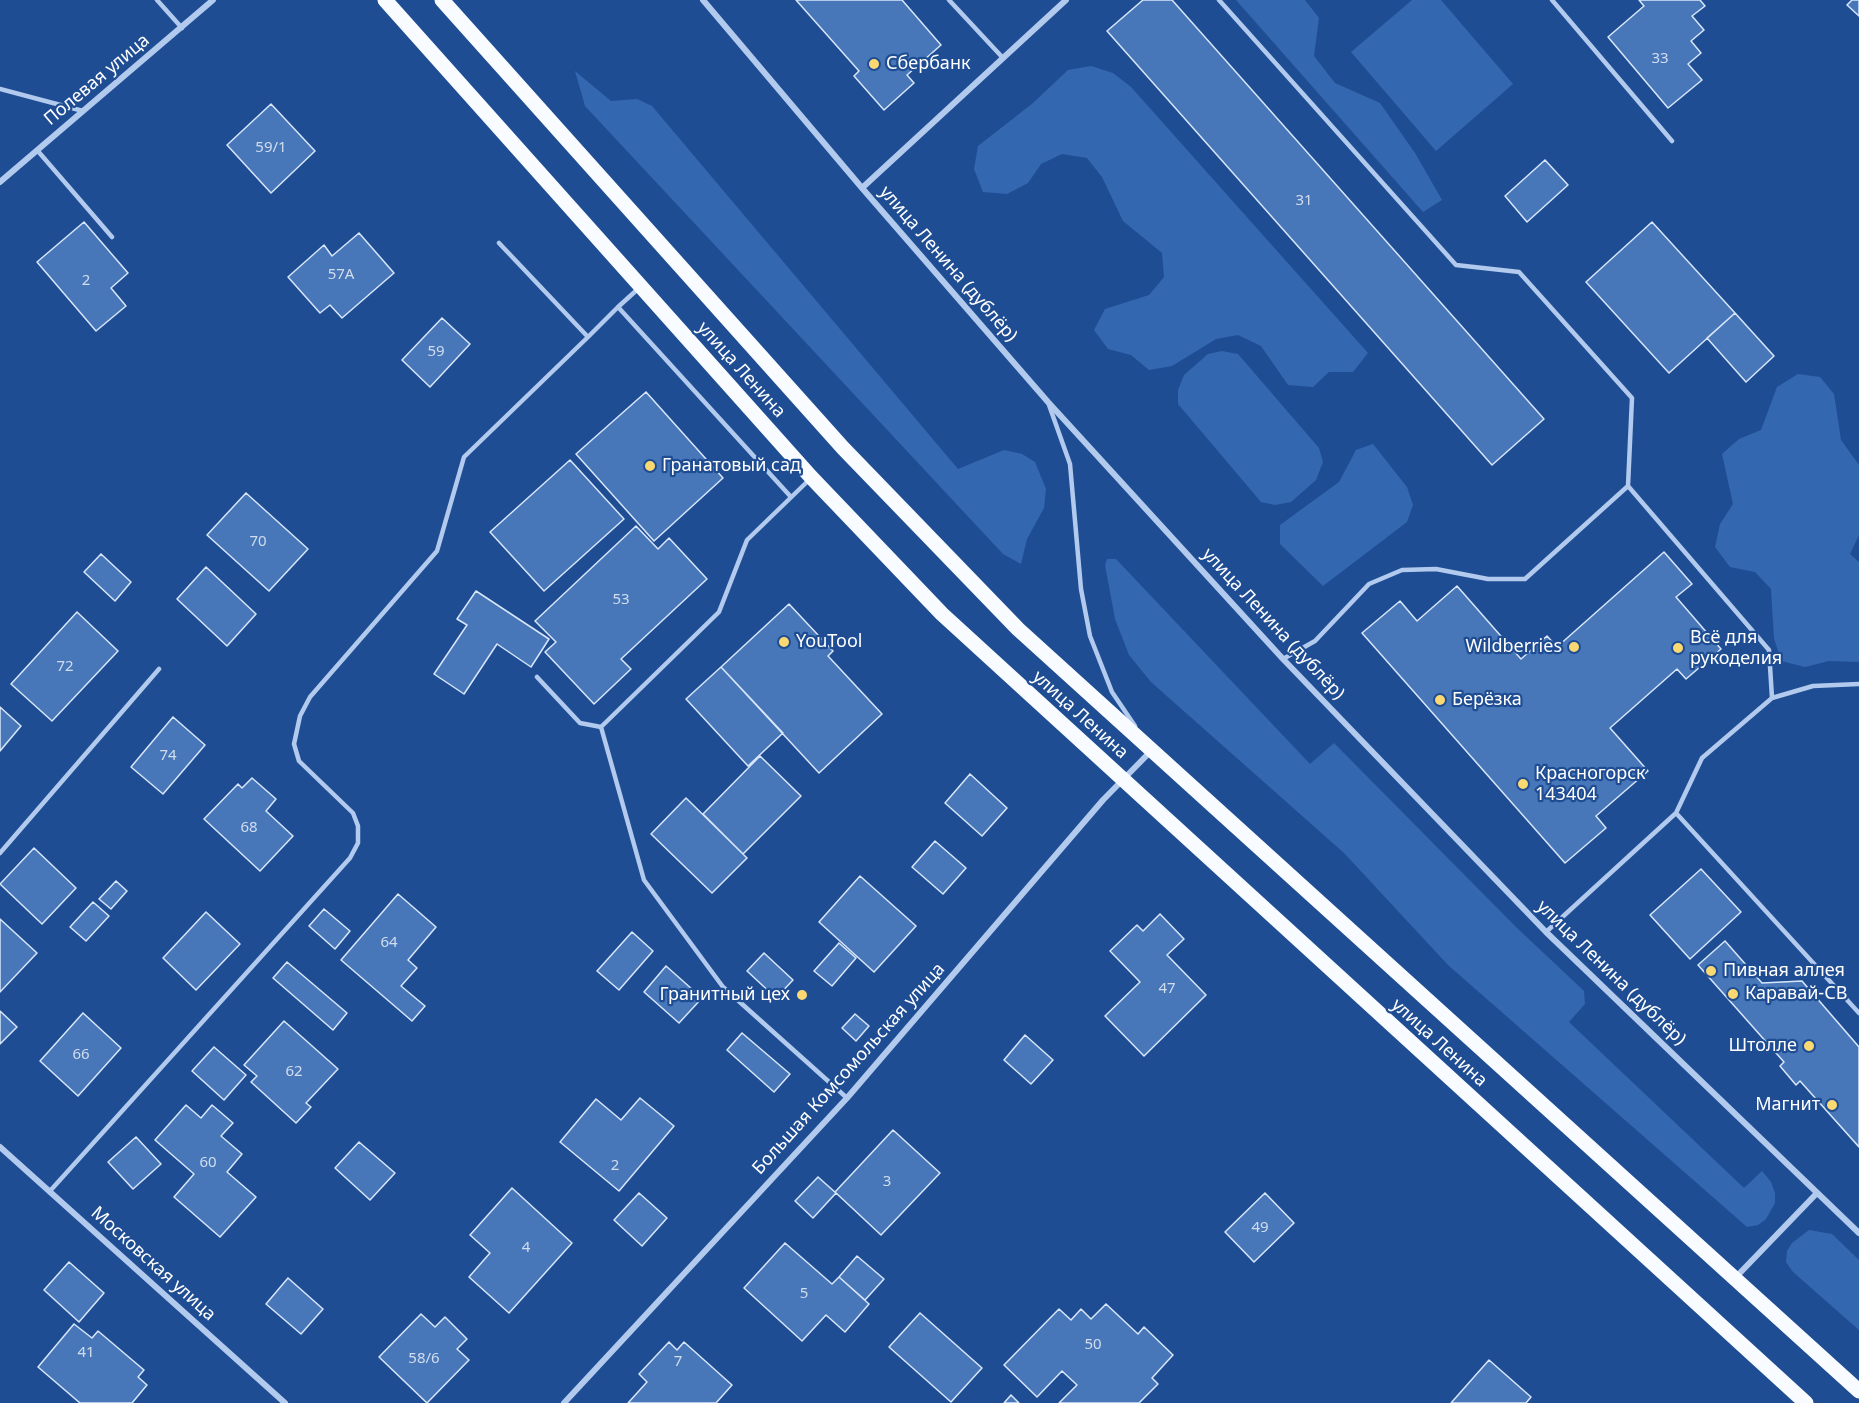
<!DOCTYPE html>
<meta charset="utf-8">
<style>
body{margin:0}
canvas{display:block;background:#1f4d93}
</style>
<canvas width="1859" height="1403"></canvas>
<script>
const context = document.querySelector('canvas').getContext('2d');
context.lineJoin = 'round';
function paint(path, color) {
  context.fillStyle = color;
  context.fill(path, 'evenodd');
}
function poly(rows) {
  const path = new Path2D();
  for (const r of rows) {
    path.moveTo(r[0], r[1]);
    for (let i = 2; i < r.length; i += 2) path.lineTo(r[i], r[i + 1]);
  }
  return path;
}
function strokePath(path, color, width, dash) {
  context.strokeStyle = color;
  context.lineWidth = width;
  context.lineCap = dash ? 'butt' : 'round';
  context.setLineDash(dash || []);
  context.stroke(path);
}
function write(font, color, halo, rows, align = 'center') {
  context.font = font + ' "Noto Sans",sans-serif';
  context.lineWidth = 4.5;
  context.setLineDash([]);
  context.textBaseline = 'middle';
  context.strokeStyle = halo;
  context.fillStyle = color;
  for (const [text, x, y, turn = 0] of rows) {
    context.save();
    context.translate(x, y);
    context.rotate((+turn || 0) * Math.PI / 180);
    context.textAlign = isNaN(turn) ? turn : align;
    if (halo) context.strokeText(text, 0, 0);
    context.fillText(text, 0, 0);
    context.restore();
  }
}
paint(poly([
 [1236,0,1305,0,1319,18,1314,56,1335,83,1380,103,1415,153,1442,200,1423,212],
 [1412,0,1441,0,1513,84,1436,151,1351,52],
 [1091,66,1113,73,1131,87,1368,353,1353,372,1329,372,1313,387,1288,385,1261,346,1238,335,1216,339,1172,366,1149,370,1131,355,1108,349,1094,330,1105,309,1149,295,1164,277,1162,253,1123,221,1102,177,1087,158,1062,154,1041,164,1028,183,1007,194,983,192,974,169,978,146,1033,103,1068,70],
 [575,71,611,101,637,99,652,106,958,469,1004,450,1022,454,1035,462,1046,489,1044,508,1027,539,1021,564,1003,554,585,106],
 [1222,351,1238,354,1319,448,1323,462,1316,480,1291,502,1275,505,1261,502,1178,404,1178,390,1184,375,1208,354],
 [1798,374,1820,377,1834,394,1841,440,1859,465,1859,535,1850,554,1859,562,1859,662,1829,661,1805,667,1781,661,1774,638,1771,589,1755,572,1730,567,1715,547,1720,524,1733,504,1722,454,1739,439,1761,430,1777,387],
 [1373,444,1407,487,1413,505,1407,522,1323,586,1280,544,1280,525,1339,482,1356,450],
 [1107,559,1116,559,1310,764,1334,743,1516,927,1584,991,1585,1004,1569,1022,1744,1188,1762,1171,1771,1182,1775,1193,1775,1203,1766,1219,1758,1225,1747,1227,1448,965,1344,853,1151,682,1129,655,1115,619,1105,565],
 [1809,1230,1832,1234,1859,1260,1859,1330,1793,1272,1786,1262,1787,1251,1792,1243]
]), '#3367b0');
const building = poly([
 [796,0,902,0,941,45,907,75,914,83,884,110,854,76,859,71,796,0],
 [1143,0,1172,0,1544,419,1492,465,1107,31,1143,0],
 [1639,0,1700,0,1705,6,1692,16,1704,30,1691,41,1701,53,1688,64,1702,80,1668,108,1608,37,1644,6,1639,0],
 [1852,0,1859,0,1859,16,1847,5,1852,0],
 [271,104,315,151,271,193,227,145,271,104],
 [1545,160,1568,185,1527,222,1505,196,1545,160],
 [84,222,128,273,111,288,126,306,96,331,37,262,84,222],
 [1652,222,1735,313,1669,373,1586,282,1652,222],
 [359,233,394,273,342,318,330,305,320,313,288,277,324,245,332,256,359,233],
 [1735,313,1774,356,1746,382,1707,338,1735,313],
 [442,318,470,344,430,387,402,360,442,318],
 [646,392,723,478,654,541,576,454,646,392],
 [570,460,624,519,544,591,490,532,570,460],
 [246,493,308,549,269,591,207,535,246,493],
 [636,526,658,549,669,538,707,579,621,659,631,669,594,704,545,652,556,642,535,621,636,526],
 [1664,552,1692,584,1676,597,1721,649,1686,679,1677,669,1610,728,1648,771,1596,816,1606,828,1565,863,1362,633,1400,601,1417,621,1457,586,1521,659,1547,636,1557,647,1664,552],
 [101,554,131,582,115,601,84,572,101,554],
 [206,567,256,614,227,646,177,599,206,567],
 [476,591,549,639,531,667,497,644,464,694,434,674,467,625,457,619,476,591],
 [789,604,833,651,828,656,882,714,819,773,721,667,789,604],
 [77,612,118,651,52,721,11,684,77,612],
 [721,667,783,733,748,766,686,699,721,667],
 [0,707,21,726,0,751,0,707],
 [173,717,205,745,163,794,131,767,173,717],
 [760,756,801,796,743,854,703,814,760,756],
 [970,774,1007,808,982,836,945,803,970,774],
 [252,778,276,799,266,811,293,836,260,871,204,819,238,784,242,788,252,778],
 [686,798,747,858,712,893,651,834,686,798],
 [935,841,966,868,943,894,912,867,935,841],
 [34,848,76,888,42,924,0,884,34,848],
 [1701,869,1741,912,1690,959,1650,915,1701,869],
 [860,876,916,926,874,972,819,922,860,876],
 [116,881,127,891,111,909,99,899,116,881],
 [398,894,436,927,408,960,417,968,401,986,425,1006,412,1021,341,960,398,894],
 [93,902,109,916,86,941,70,927,93,902],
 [324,909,350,931,335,949,309,926,324,909],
 [206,912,240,944,196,990,163,958,206,912],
 [1160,914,1184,939,1167,955,1206,995,1144,1056,1105,1016,1140,982,1110,951,1137,925,1143,931,1160,914],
 [0,919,37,953,0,992,0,919],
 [632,932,653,951,619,990,597,971,632,932],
 [1725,941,1762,983,1802,981,1859,1047,1859,1147,1800,1081,1796,1085,1780,1066,1784,1062,1698,965,1725,941],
 [839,943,856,958,832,986,814,971,839,943],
 [764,953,793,980,776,998,747,971,764,953],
 [287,962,347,1013,333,1030,273,978,287,962],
 [666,966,702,998,679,1023,644,992,666,966],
 [0,1011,17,1027,0,1044,0,1011],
 [83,1013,121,1048,78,1096,40,1061,83,1013],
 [855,1014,869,1026,856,1041,842,1028,855,1014],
 [284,1021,338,1069,306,1103,311,1107,296,1123,251,1082,257,1076,244,1065,284,1021],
 [742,1033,790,1074,774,1092,727,1050,742,1033],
 [1025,1035,1053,1060,1031,1084,1004,1060,1025,1035],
 [214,1047,246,1075,224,1100,192,1071,214,1047],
 [640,1098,674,1126,619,1191,560,1142,596,1099,621,1120,640,1098],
 [186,1105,201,1118,212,1105,233,1123,221,1136,242,1154,227,1172,256,1197,220,1237,174,1197,194,1174,155,1140,186,1105],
 [893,1130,940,1173,881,1235,835,1192,893,1130],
 [136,1137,161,1164,133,1189,108,1162,136,1137],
 [359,1142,395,1173,370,1200,335,1168,359,1142],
 [818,1177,836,1193,813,1218,795,1201,818,1177],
 [512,1188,572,1243,509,1313,469,1277,490,1253,470,1235,512,1188],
 [639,1193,667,1218,642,1246,614,1220,639,1193],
 [1265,1193,1294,1223,1254,1262,1225,1232,1265,1193],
 [785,1243,832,1284,839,1277,869,1304,845,1332,826,1315,802,1341,744,1288,785,1243],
 [857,1256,884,1279,865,1300,839,1277,857,1256],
 [69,1262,104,1293,79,1322,44,1290,69,1262],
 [288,1278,323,1309,301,1334,266,1304,288,1278],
 [1106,1304,1138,1334,1144,1327,1173,1355,1152,1378,1158,1384,1139,1403,1059,1403,1077,1385,1062,1371,1037,1397,1004,1365,1059,1309,1071,1320,1081,1309,1091,1319,1106,1304],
 [920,1313,982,1368,951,1402,889,1347,920,1313],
 [421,1314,435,1327,445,1317,467,1339,457,1349,469,1360,427,1403,379,1357,421,1314],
 [74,1324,92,1338,98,1331,144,1370,138,1377,147,1385,132,1403,80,1403,38,1367,74,1324],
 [669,1342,677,1350,684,1342,732,1385,716,1403,628,1403,647,1382,639,1374,669,1342],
 [1489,1360,1531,1397,1526,1403,1451,1403,1489,1360],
 [1011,1395,1019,1403,1004,1403,1011,1395]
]);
paint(building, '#4877b9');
strokePath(building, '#d7e6fa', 1.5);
strokePath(poly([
 [157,0,182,28],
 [949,0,1003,58],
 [1219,0,1456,265,1519,272,1632,398,1628,486,1769,650,1772,698],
 [1552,0,1672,141],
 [0,89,83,111],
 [37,150,112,237],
 [639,288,618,307,791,497],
 [588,337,618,307],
 [1049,405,1070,464,1081,589,1090,636,1112,692,1135,726],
 [1283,659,1315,641,1369,584,1402,570,1436,569,1488,579,1525,579,1628,486],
 [537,677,580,723,601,727,719,612,747,540,810,479],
 [601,727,644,880,723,987,847,1098],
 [1676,813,1859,1013],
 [0,853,159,669],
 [1546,932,1676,813,1702,758,1772,698,1813,686,1859,684],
 [50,1191,350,858,358,843,358,826,353,813,299,761,294,744,300,716,310,697,437,551,464,457,588,337,499,243]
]), '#b1caee', 4.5);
strokePath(poly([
 [703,0,862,188,1048,402,1283,659,1546,932,1859,1233],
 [0,182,213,0],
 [862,188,1066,0],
 [0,1147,285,1403],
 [1736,1277,1817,1193],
 [564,1403,847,1098,1103,800,1151,751]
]), '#b1caee', 6);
strokePath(poly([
 [385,0,811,477,942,614,1806,1403],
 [442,0,843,448,1018,629,1859,1391]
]), '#f8fbff', 15);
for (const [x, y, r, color] of [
 [874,64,6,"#fbd972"],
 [650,466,6,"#fbd972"],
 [784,642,6,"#fbd972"],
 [1574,647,6,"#fbd972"],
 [1678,648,6,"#fbd972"],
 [1440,700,6,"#fbd972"],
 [1523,784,6,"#fbd972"],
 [1711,971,6,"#fbd972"],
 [1733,994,6,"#fbd972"],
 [802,995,6,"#fbd972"],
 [1809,1046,6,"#fbd972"],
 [1832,1105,6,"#fbd972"]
]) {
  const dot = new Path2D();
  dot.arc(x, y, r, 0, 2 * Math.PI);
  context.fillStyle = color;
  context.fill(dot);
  strokePath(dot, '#1f4d93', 2);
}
write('15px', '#d1ddee', null, [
 ["33",1660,59],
 ["59/1",271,148],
 ["31",1304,201],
 ["57А",341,275],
 ["2",86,281],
 ["59",436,352],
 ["70",258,542],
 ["53",621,600],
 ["72",65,667],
 ["74",168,756],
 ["68",249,828],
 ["64",389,943],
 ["47",1167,989],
 ["66",81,1055],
 ["62",294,1072],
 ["60",208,1163],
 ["2",615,1166],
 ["3",887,1182],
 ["49",1260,1228],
 ["4",526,1248],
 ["5",804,1294],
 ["50",1093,1345],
 ["41",86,1353],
 ["58/6",424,1359],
 ["7",678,1362]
]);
write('18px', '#fff', '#1f4d93', [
 ["Сбербанк",886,64],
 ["Гранатовый сад",662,466],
 ["Всё для",1690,638],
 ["рукоделия",1690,659],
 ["YouTool",796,642],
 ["Wildberries",1562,647,"right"],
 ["Берёзка",1452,700],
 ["Красногорск",1535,774],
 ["143404",1535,795],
 ["Пивная аллея",1723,971],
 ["Каравай-СВ",1745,994],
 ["Гранитный цех",790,995,"right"],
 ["Штолле",1797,1046,"right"],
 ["Магнит",1820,1105,"right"]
], 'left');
write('18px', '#fff', '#1f4d93', [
 ["Полевая улица",97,80,-40],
 ["улица Ленина (дублёр)",948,264,49],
 ["улица Ленина",741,370,48],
 ["улица Ленина (дублёр)",1273,624,47],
 ["улица Ленина",1080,715,42],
 ["улица Ленина (дублёр)",1611,973,44],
 ["улица Ленина",1439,1043,42],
 ["Большая Комсомольская улица",849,1069,-48],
 ["Московская улица",153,1264,42]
]);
</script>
